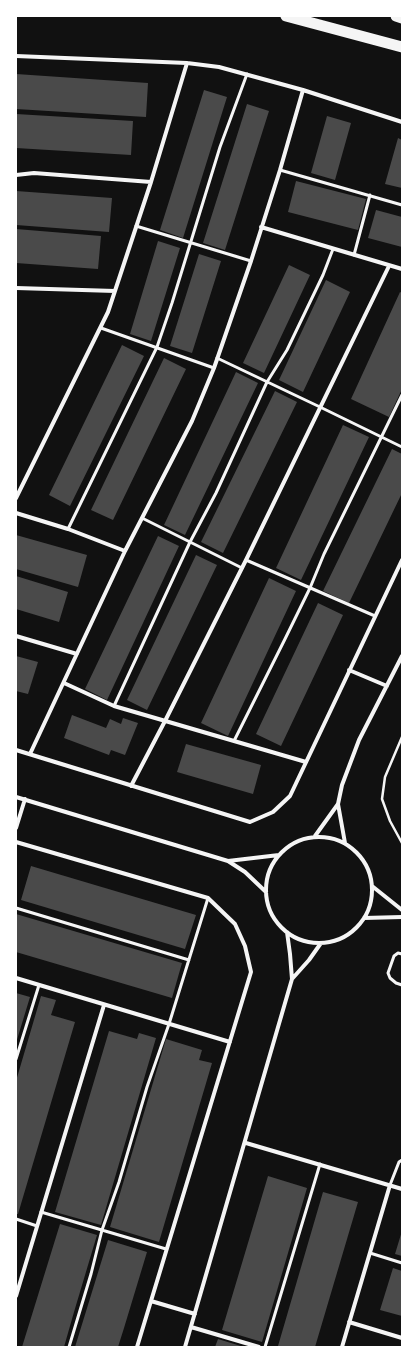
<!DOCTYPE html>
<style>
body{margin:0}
#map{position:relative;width:418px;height:1363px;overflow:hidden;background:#111;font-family:"PT Sans",sans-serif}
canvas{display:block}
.frame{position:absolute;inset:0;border:17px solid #fff;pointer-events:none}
</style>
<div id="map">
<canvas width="418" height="1363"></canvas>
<div class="frame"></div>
</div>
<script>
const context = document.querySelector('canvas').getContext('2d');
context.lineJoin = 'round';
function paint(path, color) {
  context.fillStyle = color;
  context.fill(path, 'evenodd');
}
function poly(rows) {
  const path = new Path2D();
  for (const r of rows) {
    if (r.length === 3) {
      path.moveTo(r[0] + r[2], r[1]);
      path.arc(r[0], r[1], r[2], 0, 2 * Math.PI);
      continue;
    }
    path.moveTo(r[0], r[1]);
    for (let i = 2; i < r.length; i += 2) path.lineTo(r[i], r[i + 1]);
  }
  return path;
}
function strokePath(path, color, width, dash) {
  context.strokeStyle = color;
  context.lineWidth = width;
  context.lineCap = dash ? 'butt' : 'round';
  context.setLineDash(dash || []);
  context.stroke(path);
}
paint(poly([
 [16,74,148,83,146,117,16,109],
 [204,90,227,97,183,238,160,230],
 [247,104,269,111,225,250,203,243],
 [16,114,133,121,131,155,16,148],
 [327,116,351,123,335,180,311,173],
 [398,138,402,140,402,188,385,184],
 [296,181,366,199,358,230,288,212],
 [16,191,112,198,109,232,16,225],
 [376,210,402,217,402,247,368,238],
 [16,229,101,236,98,269,16,263],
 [158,241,180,248,151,341,130,334],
 [199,254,221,261,192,353,170,346],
 [289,265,310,275,264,373,243,363],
 [326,280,350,292,303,392,279,380],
 [400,292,402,293,402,389,389,417,351,399],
 [122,345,144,356,70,506,49,495],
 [164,358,186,369,113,520,91,510],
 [236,372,258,383,185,535,164,525],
 [275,391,297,402,223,553,201,542],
 [343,425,369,437,301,580,276,568],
 [392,449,402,454,402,493,349,603,323,591],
 [16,535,87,555,78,587,16,569],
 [158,536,179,546,107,700,85,689],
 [196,555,217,565,147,710,127,700],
 [16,576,68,592,59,622,16,609],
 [269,578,296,591,228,736,201,723],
 [318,603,343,615,281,746,256,734],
 [16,656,38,662,28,694,16,691],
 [72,715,106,728,110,719,121,724,123,718,138,723,125,755,111,750,109,755,64,738],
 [186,744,261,765,253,794,177,772],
 [31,866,196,915,185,949,21,900],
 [16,914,182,963,172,998,16,952],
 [16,993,30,997,16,1043],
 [41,996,56,1000,51,1015,75,1022,18,1214,16,1214,16,1081],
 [109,1031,137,1039,139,1033,156,1038,101,1225,55,1212],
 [166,1039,202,1050,199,1060,212,1063,159,1242,110,1227],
 [268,1176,307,1188,262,1342,222,1330],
 [323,1192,358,1202,315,1347,281,1347,278,1346],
 [60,1224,97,1235,74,1312,64,1347,22,1347],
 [402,1231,402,1256,395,1254],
 [108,1240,147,1252,124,1328,118,1347,75,1347],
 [393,1268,402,1271,402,1316,380,1310],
 [218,1339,244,1347,215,1347]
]), '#4a4a4a');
strokePath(poly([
 [402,737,385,777,382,799,390,821,402,843]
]), '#f5f5f5', 2.5);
strokePath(poly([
 [280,170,402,205],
 [136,226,251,261],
 [354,255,370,195],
 [101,328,214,368],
 [217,358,320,407,402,447],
 [142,518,242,568],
 [68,529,157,347,172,303,220,147,247,74],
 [246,560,375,616],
 [114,706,190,542,216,493,267,382,287,350,323,275,333,249],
 [234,741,285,639,310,588,324,554,402,395],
 [16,908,189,960],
 [402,954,398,953,394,956,388,973,390,978,396,983,402,985],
 [16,1059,39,985],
 [390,1185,399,1162,402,1160],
 [41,1212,166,1249],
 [16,1219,37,1226],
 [370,1253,402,1263],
 [69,1347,91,1274,102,1230,119,1182,147,1087,169,1024,208,898],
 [265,1347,320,1164]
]), '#f5f5f5', 3);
strokePath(poly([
 [16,56,187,63,219,67,303,90,402,122],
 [16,175,34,173,151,182],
 [261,227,402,269],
 [16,288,115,291],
 [16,498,108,312,151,182,187,63],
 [16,513,68,529,125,551],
 [16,636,77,654],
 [349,670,387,686],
 [64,683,114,706,306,762],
 [16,750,250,822,273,812,290,796,402,560],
 [30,754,125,551,192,421,214,368,251,261,280,170,303,90],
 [131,786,165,721,246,560,389,266],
 [16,797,228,861,245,872,266,892],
 [16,828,25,799],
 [315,836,338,804],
 [319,890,53],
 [16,842,208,898,235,924,245,946,251,972,137,1347],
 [345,843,338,804,342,785,359,740,402,656],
 [228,861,279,855],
 [372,886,402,910],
 [364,918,402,917],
 [16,978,230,1042],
 [292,979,309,960,321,943],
 [246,1143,402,1189],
 [16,1296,104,1005],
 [151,1301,195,1314],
 [349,1322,402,1338],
 [191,1327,259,1347],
 [185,1347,292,979,290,954,287,932],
 [342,1347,390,1185]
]), '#f5f5f5', 4);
strokePath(poly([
 [286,16,402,47],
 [396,16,402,18]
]), '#f5f5f5', 11);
</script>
